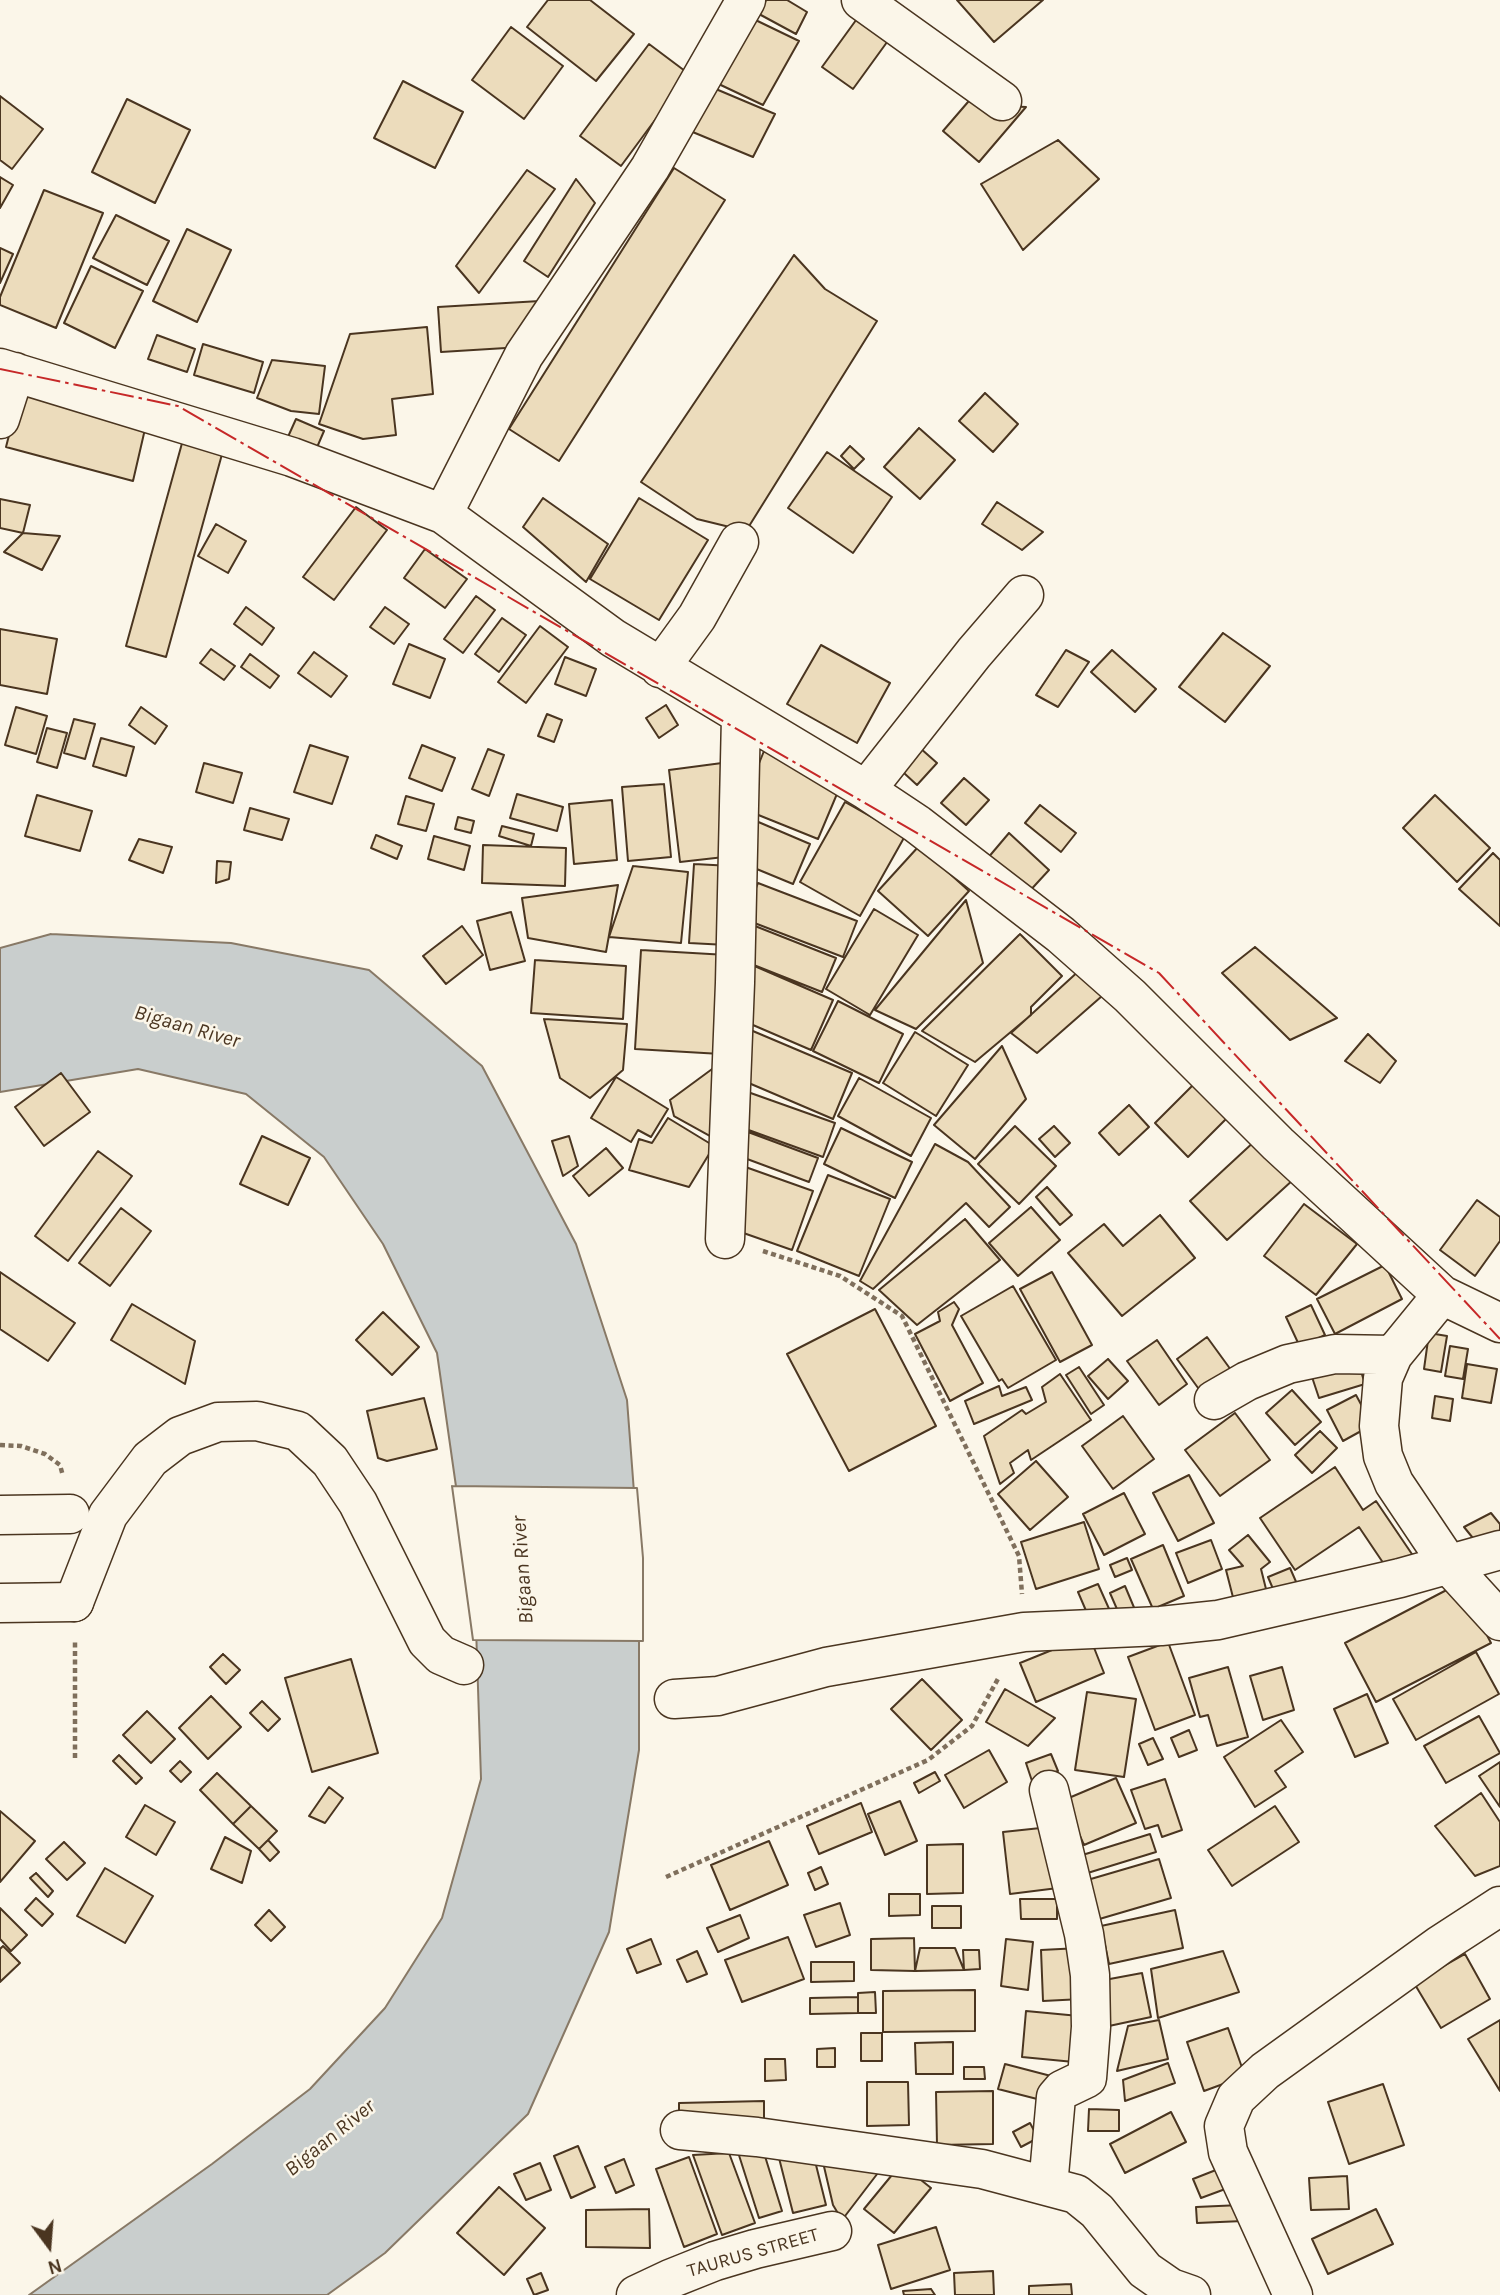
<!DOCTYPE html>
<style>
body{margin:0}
#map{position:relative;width:1500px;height:2295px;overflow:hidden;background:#fbf6e9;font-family:Karla,sans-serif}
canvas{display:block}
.north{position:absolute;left:14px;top:2211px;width:70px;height:70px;-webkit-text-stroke:5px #fbf6e9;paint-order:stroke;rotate:164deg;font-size:19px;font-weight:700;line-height:28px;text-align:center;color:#4a3520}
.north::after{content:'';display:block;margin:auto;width:24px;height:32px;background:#4a3520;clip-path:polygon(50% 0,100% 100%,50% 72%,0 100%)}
</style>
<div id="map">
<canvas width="1500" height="2295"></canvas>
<div class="north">N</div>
</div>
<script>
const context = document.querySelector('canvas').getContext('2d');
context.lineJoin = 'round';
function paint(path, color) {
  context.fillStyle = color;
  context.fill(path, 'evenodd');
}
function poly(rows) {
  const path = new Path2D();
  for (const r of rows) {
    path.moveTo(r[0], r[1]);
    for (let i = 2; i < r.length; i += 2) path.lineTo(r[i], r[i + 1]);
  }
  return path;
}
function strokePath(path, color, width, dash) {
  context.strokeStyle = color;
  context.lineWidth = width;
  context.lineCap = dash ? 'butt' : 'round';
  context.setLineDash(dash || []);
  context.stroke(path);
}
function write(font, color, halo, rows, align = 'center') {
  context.font = font + ' Karla,sans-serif';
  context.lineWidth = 5;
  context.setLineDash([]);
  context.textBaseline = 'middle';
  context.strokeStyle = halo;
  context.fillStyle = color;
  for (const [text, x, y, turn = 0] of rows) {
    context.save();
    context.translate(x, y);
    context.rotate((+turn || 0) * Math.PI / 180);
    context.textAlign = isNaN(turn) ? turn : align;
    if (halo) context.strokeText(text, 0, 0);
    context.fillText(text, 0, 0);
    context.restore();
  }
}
const water = poly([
 [51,934,231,943,369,970,482,1066,576,1244,627,1400,639,1558,639,1750,609,1932,528,2114,385,2253,327,2295,29,2295,212,2164,310,2089,385,2008,442,1918,481,1779,476,1627,437,1353,383,1244,324,1157,246,1094,138,1069,0,1092,0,948,51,934]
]);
paint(water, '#c9cecd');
strokePath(water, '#887966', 2);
const pier = poly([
 [452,1486,637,1488,643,1558,643,1641,473,1640,452,1486]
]);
paint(pier, '#fbf6e9');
strokePath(pier, '#887966', 2);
const building = poly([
 [548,0,590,0,634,34,596,81,527,27,548,0],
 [766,0,787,0,807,12,796,34,759,14,766,0],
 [957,0,1043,0,994,42,957,0],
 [741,13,799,41,763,105,706,78,741,13],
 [859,16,890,38,853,89,822,67,859,16],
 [511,27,563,66,524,119,472,80,511,27],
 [649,44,689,74,621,166,580,136,649,44],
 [403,81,463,112,435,168,374,138,403,81],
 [704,84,775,114,753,157,683,128,704,84],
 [974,95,987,105,1026,107,979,162,943,131,974,95],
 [0,96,43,129,12,169,0,160,0,96],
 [127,99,190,130,155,203,92,172,127,99],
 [1058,140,1099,179,1023,250,981,184,1058,140],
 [674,168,725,200,559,461,509,429,674,168],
 [527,170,555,189,479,293,456,266,527,170],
 [0,177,13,185,0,208,0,177],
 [576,179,595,203,548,277,524,261,576,179],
 [44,190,103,213,56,328,0,305,0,297,44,190],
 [116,215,169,241,147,285,93,258,116,215],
 [187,229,231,250,197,322,153,301,187,229],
 [0,248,13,254,0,283,0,248],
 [794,255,825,289,877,321,746,531,697,519,641,482,794,255],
 [91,266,143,291,115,348,64,323,91,266],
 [540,301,522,347,441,352,438,307,540,301],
 [427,327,433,394,392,399,396,435,363,439,319,424,350,334,427,327],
 [157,335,195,349,187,372,148,359,157,335],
 [203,344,263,362,254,393,194,375,203,344],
 [272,360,325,366,319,414,291,411,257,398,272,360],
 [20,392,145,429,133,481,6,447,20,392],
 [985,393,1018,424,993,452,959,421,985,393],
 [296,419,324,431,315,452,287,439,296,419],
 [919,428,955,460,920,499,884,467,919,428],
 [184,436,224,447,166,657,126,646,184,436],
 [850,446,864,459,854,469,841,456,850,446],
 [827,452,892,497,853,553,788,508,827,452],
 [543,498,608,544,586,582,523,527,543,498],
 [639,498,708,540,659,620,590,579,639,498],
 [0,499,30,505,23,533,0,528,0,499],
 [997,502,1043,532,1022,550,982,524,997,502],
 [356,507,387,530,334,600,303,577,356,507],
 [216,524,246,541,228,573,198,556,216,524],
 [23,533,60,536,42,570,4,552,23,533],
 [425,549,467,579,445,608,404,578,425,549],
 [476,596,495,610,463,653,444,639,476,596],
 [246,607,274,628,262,645,234,624,246,607],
 [385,607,409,624,394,644,370,627,385,607],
 [502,618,526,635,499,672,475,654,502,618],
 [540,626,568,647,526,703,498,682,540,626],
 [0,629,57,639,47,694,0,685,0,629],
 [1223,633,1270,666,1225,722,1179,687,1223,633],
 [409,644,445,659,430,698,393,684,409,644],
 [821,645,890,683,857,743,787,704,821,645],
 [211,649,235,666,224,680,200,663,211,649],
 [1066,650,1089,662,1058,707,1036,695,1066,650],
 [1112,650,1156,689,1135,712,1091,672,1112,650],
 [314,652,347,676,331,697,298,673,314,652],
 [250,654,279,676,270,688,241,667,250,654],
 [565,657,596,669,586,696,555,684,565,657],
 [666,705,678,725,659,738,646,718,666,705],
 [16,707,47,716,36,754,5,745,16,707],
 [141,707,167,726,155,744,129,725,141,707],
 [547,714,562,720,554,742,538,736,547,714],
 [74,719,95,724,85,759,64,753,74,719],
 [47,728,67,733,57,768,37,762,47,728],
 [101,738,134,747,126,776,93,766,101,738],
 [911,740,937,763,917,785,892,762,911,740],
 [310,745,348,757,332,804,294,792,310,745],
 [422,745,455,758,442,791,409,778,422,745],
 [488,749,504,755,489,796,472,789,488,749],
 [764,751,842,782,818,839,741,808,764,751],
 [204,763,242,773,233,803,196,792,204,763],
 [722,763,733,856,680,862,669,770,722,763],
 [964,778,989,800,966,825,941,803,964,778],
 [664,784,671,857,628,861,622,787,664,784],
 [517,794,563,807,557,831,510,818,517,794],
 [37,795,92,811,80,851,25,836,37,795],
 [1435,795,1490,848,1457,882,1403,828,1435,795],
 [406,796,434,804,426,831,398,824,406,796],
 [612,800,617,860,574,864,569,804,612,800],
 [845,802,905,836,860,916,800,882,845,802],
 [1040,805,1076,833,1061,852,1025,823,1040,805],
 [250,808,289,819,282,840,244,830,250,808],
 [458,817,474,821,471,833,455,829,458,817],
 [749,818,810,844,793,884,747,865,749,818],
 [502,826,534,834,531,846,499,836,502,826],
 [1009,833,1049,870,1026,895,987,859,1009,833],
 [376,835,402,846,397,859,371,848,376,835],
 [434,836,470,846,464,870,428,859,434,836],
 [139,839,172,847,163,873,129,860,139,839],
 [483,845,566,848,565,886,482,883,483,845],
 [919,846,969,891,928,936,878,891,919,846],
 [1493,853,1500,860,1500,926,1459,889,1493,853],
 [217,861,231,862,229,879,216,883,217,861],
 [694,864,732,866,727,945,689,943,694,864],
 [633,866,688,872,681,943,609,937,633,866],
 [758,883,857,921,843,957,744,919,758,883],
 [618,885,606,952,528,938,522,898,618,885],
 [966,900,983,963,916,1029,875,1010,966,900],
 [874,909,918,935,870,1015,826,989,874,909],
 [511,912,525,961,490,970,477,921,511,912],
 [462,926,483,955,446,984,423,956,462,926],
 [755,926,836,958,822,992,741,960,755,926],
 [1020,934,1062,976,1031,1007,1031,1015,975,1062,922,1031,1020,934],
 [1255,947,1337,1018,1290,1040,1222,973,1255,947],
 [641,950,727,955,721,1054,635,1049,641,950],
 [535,960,626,966,623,1019,531,1013,535,960],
 [743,961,833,1000,811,1050,739,1019,743,961],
 [1082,968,1110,989,1037,1053,1011,1033,1082,968],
 [838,1001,903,1034,879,1083,813,1051,838,1001],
 [544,1019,627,1024,623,1070,590,1098,560,1078,544,1019],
 [741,1026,852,1073,833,1119,737,1078,741,1026],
 [915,1032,968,1065,936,1116,883,1083,915,1032],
 [1368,1034,1396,1061,1380,1083,1345,1061,1368,1034],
 [1002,1046,1026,1099,975,1159,934,1125,1002,1046],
 [723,1061,721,1142,674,1116,670,1100,723,1061],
 [61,1073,90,1112,44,1146,15,1107,61,1073],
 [616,1077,668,1109,651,1137,638,1130,631,1142,591,1118,616,1077],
 [859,1078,931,1118,911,1156,838,1116,859,1078],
 [1193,1085,1227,1118,1188,1157,1155,1123,1193,1085],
 [745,1091,835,1123,823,1157,732,1124,745,1091],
 [1129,1105,1149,1127,1119,1155,1099,1133,1129,1105],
 [668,1118,714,1146,689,1187,629,1170,639,1139,652,1143,668,1118],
 [1015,1126,1056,1166,1019,1204,978,1164,1015,1126],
 [1054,1126,1070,1143,1055,1157,1039,1139,1054,1126],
 [841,1128,912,1162,895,1198,824,1164,841,1128],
 [748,1132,818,1158,809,1182,739,1156,748,1132],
 [262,1136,310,1158,288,1205,240,1184,262,1136],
 [569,1136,578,1166,563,1176,552,1141,569,1136],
 [1257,1139,1294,1179,1227,1240,1190,1201,1257,1139],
 [935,1144,968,1162,1010,1207,989,1227,966,1203,873,1289,860,1281,935,1144],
 [606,1148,623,1168,589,1196,573,1176,606,1148],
 [98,1151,132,1176,68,1261,35,1236,98,1151],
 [737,1164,813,1191,792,1250,732,1229,737,1164],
 [828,1175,890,1199,859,1276,797,1251,828,1175],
 [1047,1187,1072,1215,1060,1225,1036,1197,1047,1187],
 [1477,1200,1500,1217,1500,1241,1475,1276,1440,1250,1477,1200],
 [1304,1204,1357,1244,1316,1295,1264,1256,1304,1204],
 [1031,1207,1060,1240,1018,1276,989,1243,1031,1207],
 [121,1208,151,1231,110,1286,79,1263,121,1208],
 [1160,1215,1195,1258,1122,1316,1068,1253,1104,1224,1123,1246,1160,1215],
 [965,1219,1000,1260,917,1325,879,1290,965,1219],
 [1385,1265,1402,1299,1335,1334,1317,1299,1385,1265],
 [0,1272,75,1323,48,1361,0,1329,0,1272],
 [1052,1272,1092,1345,1060,1362,1020,1289,1052,1272],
 [1013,1286,1056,1360,1008,1388,1002,1379,999,1381,961,1316,1013,1286],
 [954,1302,959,1309,952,1325,983,1383,950,1401,915,1334,940,1321,938,1312,954,1302],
 [132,1304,195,1341,185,1384,111,1340,132,1304],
 [1311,1305,1325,1335,1300,1347,1286,1317,1311,1305],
 [875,1309,936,1426,849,1471,787,1354,875,1309],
 [383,1312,419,1347,392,1375,356,1340,383,1312],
 [1429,1333,1447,1336,1441,1372,1424,1369,1429,1333],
 [1207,1337,1231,1370,1201,1392,1177,1359,1207,1337],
 [1157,1340,1187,1384,1159,1405,1127,1361,1157,1340],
 [1450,1346,1468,1349,1463,1379,1445,1376,1450,1346],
 [1108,1359,1128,1381,1108,1399,1088,1376,1108,1359],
 [1358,1362,1365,1384,1319,1398,1312,1377,1358,1362],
 [1467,1364,1497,1369,1491,1403,1462,1398,1467,1364],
 [1079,1367,1104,1405,1091,1414,1066,1375,1079,1367],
 [1060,1374,1091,1420,1031,1460,1028,1450,1010,1463,1014,1473,1000,1484,984,1436,1022,1410,1026,1414,1046,1402,1042,1387,1060,1374],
 [999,1386,1002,1396,1026,1387,1032,1400,974,1424,965,1401,999,1386],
 [1292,1390,1321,1422,1295,1445,1266,1413,1292,1390],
 [1356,1395,1372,1425,1343,1441,1327,1410,1356,1395],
 [1435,1396,1453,1399,1450,1421,1432,1418,1435,1396],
 [424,1398,437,1449,387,1461,378,1458,367,1411,424,1398],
 [1235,1413,1270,1460,1220,1496,1185,1450,1235,1413],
 [1123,1416,1154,1459,1113,1489,1082,1446,1123,1416],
 [1320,1431,1337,1448,1312,1473,1295,1455,1320,1431],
 [1036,1461,1068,1497,1030,1530,998,1494,1036,1461],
 [1335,1467,1363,1510,1376,1501,1418,1563,1394,1579,1359,1527,1295,1570,1260,1518,1335,1467],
 [1189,1475,1214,1523,1178,1541,1153,1493,1189,1475],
 [1124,1493,1145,1534,1104,1555,1083,1514,1124,1493],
 [1491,1513,1500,1524,1500,1544,1485,1553,1464,1527,1491,1513],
 [1084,1522,1099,1569,1036,1589,1021,1542,1084,1522],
 [1248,1535,1270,1562,1261,1569,1269,1601,1236,1609,1226,1570,1243,1566,1229,1550,1248,1535],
 [1211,1540,1222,1569,1188,1583,1176,1553,1211,1540],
 [1163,1545,1184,1596,1153,1609,1131,1559,1163,1545],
 [1127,1558,1132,1570,1115,1577,1110,1565,1127,1558],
 [1290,1568,1301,1593,1279,1603,1268,1577,1290,1568],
 [1460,1583,1491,1643,1376,1702,1345,1643,1460,1583],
 [1098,1584,1110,1611,1090,1620,1078,1592,1098,1584],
 [1125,1586,1138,1617,1123,1623,1110,1593,1125,1586],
 [1089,1635,1104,1673,1036,1702,1020,1663,1089,1635],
 [1168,1642,1195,1715,1155,1730,1128,1657,1168,1642],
 [1476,1652,1499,1694,1416,1740,1393,1699,1476,1652],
 [223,1654,240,1670,226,1684,210,1667,223,1654],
 [351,1659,378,1753,312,1772,285,1678,351,1659],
 [1228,1667,1248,1737,1217,1746,1208,1715,1200,1717,1189,1678,1228,1667],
 [1282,1667,1294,1710,1263,1720,1250,1676,1282,1667],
 [922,1679,962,1720,931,1750,891,1709,922,1679],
 [1005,1689,1055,1718,1028,1746,986,1722,1005,1689],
 [1087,1692,1136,1699,1124,1777,1075,1770,1087,1692],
 [1367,1694,1388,1743,1355,1757,1334,1709,1367,1694],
 [211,1696,241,1727,208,1759,179,1728,211,1696],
 [262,1701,280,1719,268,1731,250,1713,262,1701],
 [147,1711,175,1739,151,1763,123,1735,147,1711],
 [1479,1716,1500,1753,1446,1783,1424,1746,1479,1716],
 [1281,1720,1303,1752,1275,1771,1286,1787,1255,1807,1224,1757,1281,1720],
 [1189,1730,1197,1750,1179,1757,1171,1738,1189,1730],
 [1153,1738,1163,1759,1148,1765,1139,1744,1153,1738],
 [989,1750,1007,1782,964,1808,945,1775,989,1750],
 [1051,1754,1058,1771,1032,1781,1026,1763,1051,1754],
 [119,1755,142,1778,136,1784,113,1761,119,1755],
 [180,1761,191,1772,181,1782,170,1771,180,1761],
 [1500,1762,1500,1807,1479,1776,1500,1762],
 [935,1772,940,1781,919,1793,914,1783,935,1772],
 [217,1773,251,1806,233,1824,200,1790,217,1773],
 [1116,1778,1136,1823,1084,1845,1064,1800,1116,1778],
 [1165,1779,1182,1830,1162,1837,1158,1825,1145,1829,1131,1790,1165,1779],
 [329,1787,343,1798,325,1823,309,1816,329,1787],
 [1481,1793,1500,1822,1500,1866,1475,1876,1435,1826,1481,1793],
 [900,1801,917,1841,885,1855,868,1814,900,1801],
 [861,1803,872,1832,819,1854,807,1826,861,1803],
 [145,1805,175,1822,156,1855,126,1837,145,1805],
 [251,1806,277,1831,259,1849,233,1824,251,1806],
 [1275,1806,1299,1842,1232,1886,1208,1850,1275,1806],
 [0,1811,35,1841,0,1882,0,1811],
 [1050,1827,1058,1888,1010,1894,1003,1832,1050,1827],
 [1150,1834,1156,1852,1081,1875,1076,1857,1150,1834],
 [225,1837,251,1851,242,1883,211,1869,225,1837],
 [268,1840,279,1852,270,1861,259,1849,268,1840],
 [769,1841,788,1885,730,1910,711,1865,769,1841],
 [64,1842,85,1863,67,1880,46,1859,64,1842],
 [963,1844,963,1893,927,1894,927,1845,963,1844],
 [1159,1859,1171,1898,1096,1920,1084,1881,1159,1859],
 [821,1867,828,1884,815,1890,808,1873,821,1867],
 [105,1868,153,1896,125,1943,77,1916,105,1868],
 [36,1873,53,1891,48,1897,30,1878,36,1873],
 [889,1894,920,1894,920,1915,889,1916,889,1894],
 [36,1898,53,1914,42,1926,25,1910,36,1898],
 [1020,1899,1057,1899,1057,1919,1021,1919,1020,1899],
 [840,1903,850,1935,816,1947,804,1915,840,1903],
 [932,1906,961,1906,961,1928,932,1928,932,1906],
 [0,1908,27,1935,11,1951,0,1939,0,1908],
 [269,1910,285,1927,271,1941,255,1925,269,1910],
 [1175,1910,1183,1948,1109,1964,1101,1926,1175,1910],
 [740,1915,749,1938,718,1952,707,1928,740,1915],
 [788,1937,804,1979,742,2002,725,1960,788,1937],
 [914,1938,915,1971,871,1970,871,1939,914,1938],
 [651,1939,661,1964,637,1973,627,1949,651,1939],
 [1006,1939,1033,1942,1028,1990,1001,1986,1006,1939],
 [3,1946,20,1963,0,1982,0,1949,3,1946],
 [920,1948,955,1948,964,1970,915,1971,920,1948],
 [1080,1948,1082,1999,1043,2001,1041,1950,1080,1948],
 [963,1950,979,1950,980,1969,964,1970,963,1950],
 [697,1951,707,1974,687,1982,677,1960,697,1951],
 [1223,1951,1239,1992,1158,2018,1151,1969,1223,1951],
 [1465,1954,1490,1999,1441,2028,1414,1983,1465,1954],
 [811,1962,854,1962,854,1981,811,1982,811,1962],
 [1142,1973,1151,2017,1109,2026,1099,1981,1142,1973],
 [975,1990,975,2031,883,2032,883,1991,975,1990],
 [875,1992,876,2013,858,2013,858,1993,875,1992],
 [858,1997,858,2013,810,2014,810,1998,858,1997],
 [1026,2011,1079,2016,1074,2062,1022,2057,1026,2011],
 [1159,2020,1168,2059,1117,2071,1128,2026,1159,2020],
 [1500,2020,1500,2091,1468,2039,1500,2020],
 [1228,2028,1245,2076,1204,2091,1187,2042,1228,2028],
 [861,2033,882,2033,882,2061,861,2061,861,2033],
 [953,2042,953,2074,916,2074,915,2043,953,2042],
 [835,2048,835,2067,817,2067,817,2049,835,2048],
 [765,2059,785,2059,786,2080,765,2081,765,2059],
 [1168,2063,1175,2083,1125,2101,1123,2080,1168,2063],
 [1005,2064,1051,2076,1045,2101,998,2089,1005,2064],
 [964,2067,984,2067,985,2079,964,2079,964,2067],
 [867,2082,908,2082,909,2125,867,2126,867,2082],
 [1383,2084,1404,2145,1349,2164,1328,2102,1383,2084],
 [993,2091,993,2144,937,2145,936,2092,993,2091],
 [764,2101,764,2121,679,2122,679,2103,764,2101],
 [1089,2109,1119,2110,1119,2131,1088,2131,1089,2109],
 [1171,2112,1186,2142,1125,2173,1110,2144,1171,2112],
 [1030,2123,1038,2138,1021,2147,1013,2132,1030,2123],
 [578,2146,595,2187,571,2198,554,2156,578,2146],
 [737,2149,764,2153,782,2211,759,2218,737,2149],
 [812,2149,826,2205,793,2213,779,2158,812,2149],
 [729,2153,755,2223,722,2235,693,2155,729,2153],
 [689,2157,717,2234,684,2247,656,2169,689,2157],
 [822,2158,884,2165,842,2220,833,2205,822,2158],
 [624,2159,634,2185,616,2193,605,2167,624,2159],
 [540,2163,551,2190,526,2200,514,2174,540,2163],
 [901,2164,931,2188,894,2233,864,2209,901,2164],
 [1221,2168,1228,2188,1201,2198,1193,2179,1221,2168],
 [1347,2176,1349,2209,1311,2210,1309,2178,1347,2176],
 [499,2187,545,2228,504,2275,457,2233,499,2187],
 [1241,2205,1243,2221,1197,2223,1196,2207,1241,2205],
 [649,2209,650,2248,586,2247,586,2210,649,2209],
 [1376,2209,1393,2244,1328,2274,1312,2239,1376,2209],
 [936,2227,950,2270,891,2289,878,2245,936,2227],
 [993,2271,994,2295,955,2295,954,2273,993,2271],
 [541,2273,548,2290,534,2295,527,2279,541,2273],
 [1071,2284,1072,2295,1029,2295,1029,2286,1071,2284],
 [931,2289,935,2295,904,2295,903,2291,931,2289]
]);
paint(building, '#ecdcbc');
strokePath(building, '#4a3520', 2);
const minor = poly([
 [861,0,1002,101],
 [0,368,292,457,443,514,613,638,866,790,917,824,1061,935,1130,996,1278,1144,1442,1295,1500,1323],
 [0,419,15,372],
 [443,514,524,355,650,168,746,0],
 [660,668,697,617,739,542],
 [866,790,974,653,1024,595],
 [725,1239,735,983,741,717],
 [1442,1295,1393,1355,1383,1378,1379,1426,1383,1456,1394,1483,1449,1565,1500,1621],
 [1214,1400,1247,1381,1288,1364,1335,1354,1393,1355],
 [74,1602,108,1515,150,1459,180,1436,218,1422,257,1421,298,1431,330,1461,358,1503,427,1641,441,1655,464,1665],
 [674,1699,718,1696,826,1667,1024,1632,1161,1626,1218,1620,1400,1578,1500,1550],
 [680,2130,757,2137,982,2169,1076,2194,1097,2211,1145,2270,1171,2288,1191,2295],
 [1048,2186,1056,2097,1062,2090,1087,2078,1091,2027,1090,1975,1084,1934,1049,1790],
 [636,2295,670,2279,715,2261,755,2249,832,2231],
 [1293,2295,1228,2152,1224,2126,1236,2098,1265,2071,1440,1945,1500,1906]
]);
const major = poly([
 [0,1515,70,1514],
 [0,1603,74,1602]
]);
strokePath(minor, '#4a3520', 41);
strokePath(major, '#4a3520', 41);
strokePath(poly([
 [763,1251,840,1276,902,1316,1019,1556,1022,1594],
 [0,1445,21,1446,45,1454,60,1465,63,1476],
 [75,1758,75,1640],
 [666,1877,928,1760,972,1726,999,1677]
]), '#7f6f5c', 4.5, [5, 3.5]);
strokePath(minor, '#fbf6e9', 38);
strokePath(major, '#fbf6e9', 38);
strokePath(poly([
 [0,369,178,406,1159,973,1500,1339]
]), '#c62828', 2, [24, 5, 3.5, 5]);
write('19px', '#4a3520', '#fbf6e9', [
 ["TAURUS STREET",753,2253,-16]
]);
write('italic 21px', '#4a3520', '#fbf6e9', [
 ["Bigaan River",187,1027,16],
 ["Bigaan River",523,1570,-94],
 ["Bigaan River",330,2138,-39]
]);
</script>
